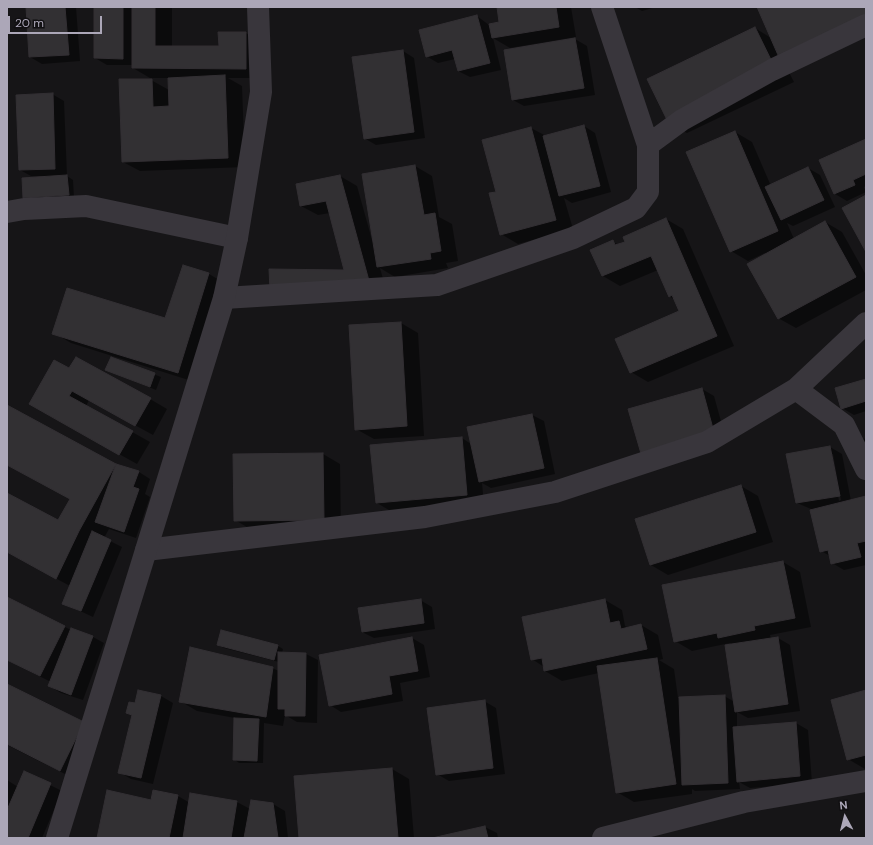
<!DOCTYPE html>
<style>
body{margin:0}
#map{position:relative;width:873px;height:845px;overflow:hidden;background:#161517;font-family:"DM Sans",sans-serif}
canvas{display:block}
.frame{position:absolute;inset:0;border:8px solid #aca7b8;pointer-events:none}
.north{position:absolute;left:825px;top:797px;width:40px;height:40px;-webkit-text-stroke:3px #111012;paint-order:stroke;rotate:353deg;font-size:11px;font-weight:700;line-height:16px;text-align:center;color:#aca7b8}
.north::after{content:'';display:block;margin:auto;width:14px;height:18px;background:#aca7b8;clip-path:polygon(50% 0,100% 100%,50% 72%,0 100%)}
.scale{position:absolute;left:8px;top:16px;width:94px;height:18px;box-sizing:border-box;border:2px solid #aca7b8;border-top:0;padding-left:5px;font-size:12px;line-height:14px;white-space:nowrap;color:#aca7b8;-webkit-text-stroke:3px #111012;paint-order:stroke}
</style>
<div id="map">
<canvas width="873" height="845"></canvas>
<div class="frame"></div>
<div class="north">N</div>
<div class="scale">20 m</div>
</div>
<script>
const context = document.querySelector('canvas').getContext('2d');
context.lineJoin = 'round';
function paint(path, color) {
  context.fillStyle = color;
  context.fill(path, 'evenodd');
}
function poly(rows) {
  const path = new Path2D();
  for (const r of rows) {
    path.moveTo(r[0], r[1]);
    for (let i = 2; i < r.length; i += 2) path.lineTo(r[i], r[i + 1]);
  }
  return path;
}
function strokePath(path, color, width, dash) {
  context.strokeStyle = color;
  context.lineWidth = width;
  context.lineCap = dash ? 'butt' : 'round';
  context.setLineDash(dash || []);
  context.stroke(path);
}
paint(poly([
 [27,7,76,7,80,61,42,64,30,57],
 [95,7,172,7,172,47,220,47,246,33,263,43,263,78,228,78,242,86,245,167,140,171,123,162,151,80,169,90,169,78,150,78,133,68,133,65,107,65,95,58],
 [498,7,571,7,576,37,510,48,493,38,501,70,470,77,458,71,455,59,438,63,426,56,477,16,489,25,500,23],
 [635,7,656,7,642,11],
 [758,7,866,7,780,55,794,82,687,133,670,124,755,28,771,38],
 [575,39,587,46,595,95,524,106,513,100],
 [403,51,414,58,425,138,376,145,364,138],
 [52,94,64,101,67,176,73,180,74,198,30,201,24,198,42,176,31,176,20,170],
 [584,126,595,133,611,192,572,203,564,198,573,229,518,244,501,234,497,192,531,128,546,136],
 [735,132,752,142,771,186,808,168,820,175,835,207,793,226,787,223,794,239,825,222,842,232,866,275,866,290,796,328,778,318,765,253,748,261,731,251],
 [866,140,866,186,864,187,866,192,847,201,835,194,820,161],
 [415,166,432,176,439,217,452,224,458,261,446,263,448,268,395,277,380,268,388,297,345,271,330,213,318,215,301,206,340,176,357,186,372,240,374,239],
 [666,219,683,229,734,346,648,382,631,372,680,311,675,300,669,296,658,270,620,286,603,276,613,242,619,245,626,242],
 [183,266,209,274,226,284,195,382,71,343,54,333,166,320],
 [401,323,418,333,424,436,374,439,356,429],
 [111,358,161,377,156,390,107,370],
 [70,370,150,399,167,409,153,435,89,400,86,406,150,442,137,464,47,414],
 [866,380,866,411,854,415,842,408],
 [702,389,714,396,727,443,643,456],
 [8,406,116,465,139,472,150,479,145,494,150,497,136,538,109,529,104,538,122,547,93,617,63,603,70,586,7,552,7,494,59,522,71,499,7,465],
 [532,415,544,421,555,474,491,488,482,483,484,504,394,513,377,503,462,438,471,444],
 [866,438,866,468,858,441],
 [830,447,842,454,851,501,866,497,866,565,844,570,832,563,830,556,821,551,811,509,797,503,788,455],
 [831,454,833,454,841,500,839,501],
 [323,454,340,464,341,529,252,530,235,520,234,455],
 [741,486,758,496,773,542,668,575,651,565],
 [783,562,800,572,811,627,770,635,771,639,778,638,790,645,800,711,748,718,737,712,737,728,796,723,808,730,812,783,750,788,739,782,740,789,695,791,692,789,692,794,634,802,617,792,599,673,562,681,545,671,544,667,532,659,605,600,622,610,625,626,629,628,641,625,658,635,663,659,659,660,674,669,678,698,724,696,735,702,733,645,730,643,692,651,675,641],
 [7,598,71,630,93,637,104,643,83,700,61,693,49,686,51,682,7,660],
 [420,600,432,607,435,629,374,638,362,632],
 [412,638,424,645,430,677,400,683,403,701,341,712,330,705],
 [218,645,278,646,283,649,282,653,306,654,318,660,317,723,297,722,285,715,283,726,264,723,263,763,239,763,234,759,235,718,197,711,180,701,272,668,279,671,279,662,224,648],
 [7,685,83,723,77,780,7,745],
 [139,691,161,696,173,703,153,784,131,779,119,772,133,716,127,713,136,704],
 [866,691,866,769,865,769,848,759],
 [484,701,496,708,505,774,449,781,437,774],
 [392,769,409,779,414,838,300,838],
 [24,772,62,791,42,838,11,838,7,836,7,780,18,787],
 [178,796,190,803,237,802,250,809,273,804,285,811,288,838,98,838,152,801],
 [485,827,497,833,498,838,437,838]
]), '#0007');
const building = poly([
 [26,7,65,7,69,55,29,57,26,7],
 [94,7,123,7,123,59,94,58,94,7],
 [132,7,155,7,155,46,219,46,218,32,246,32,246,69,132,68,132,7],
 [497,7,556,7,559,27,492,38,489,24,499,22,497,7],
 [757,7,866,7,866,15,778,55,757,7],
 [477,15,490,63,458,71,452,50,426,57,419,30,477,15],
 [755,27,777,72,669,124,647,79,755,27],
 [575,38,584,88,512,100,504,50,575,38],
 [403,50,414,132,364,139,352,57,403,50],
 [225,75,228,158,122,162,119,79,152,79,153,107,169,106,168,78,225,75],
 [53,93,55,169,19,170,16,95,53,93],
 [584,125,600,186,559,196,543,136,584,125],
 [531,127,556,220,500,235,489,193,496,192,482,140,531,127],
 [735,131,778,231,730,252,686,152,735,131],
 [866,139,866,174,853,180,855,185,834,194,819,160,866,139],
 [415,165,424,215,435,213,441,251,430,253,431,259,377,267,362,174,415,165],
 [808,167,824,200,781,220,765,187,808,167],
 [67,175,69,195,23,198,22,178,67,175],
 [340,175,371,288,270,290,269,269,344,270,326,201,300,206,296,184,340,175],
 [866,195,866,252,842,208,866,195],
 [666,218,717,336,630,373,615,339,679,311,672,295,669,297,651,256,602,276,590,250,613,240,615,245,625,242,623,237,666,218],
 [825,221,856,277,778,319,747,264,825,221],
 [183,265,209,273,178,373,52,334,67,288,165,318,183,265],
 [401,322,407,426,355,430,349,325,401,322],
 [76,357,151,398,135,426,72,391,69,396,133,431,119,455,29,404,54,360,69,368,76,357],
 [111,357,155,373,150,387,105,370,111,357],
 [866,379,866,401,841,409,835,388,866,379],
 [702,388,715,436,642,457,628,409,702,388],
 [7,405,116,464,79,531,56,579,7,552,7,493,58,520,70,499,7,465,7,405],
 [532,414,544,468,479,482,467,427,532,414],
 [462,437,467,495,376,503,370,445,462,437],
 [830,446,840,496,796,503,786,454,830,446],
 [323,453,324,520,234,521,233,454,323,453],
 [116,464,139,471,133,487,139,489,124,532,95,522,116,464],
 [741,485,756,532,650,565,635,519,741,485],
 [866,496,866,541,857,543,861,557,831,564,828,550,820,552,810,510,866,496],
 [92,531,111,540,81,611,62,604,92,531],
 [783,561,795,618,754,626,755,630,718,638,717,633,674,642,662,585,783,561],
 [7,597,65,626,40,676,7,660,7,597],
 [421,599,424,623,362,632,358,608,421,599],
 [605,599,610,623,619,621,621,629,641,624,647,649,544,671,542,658,531,660,522,617,605,599],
 [71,628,93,636,71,695,48,686,71,628],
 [221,630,278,645,274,660,217,645,221,630],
 [412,637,418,671,389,676,392,694,329,706,319,655,412,637],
 [778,637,788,704,735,712,725,645,778,637],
 [190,647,273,667,266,717,179,702,190,647],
 [278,652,306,653,305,716,285,716,285,709,278,709,278,652],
 [657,658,676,784,616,793,597,666,657,658],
 [7,684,84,722,60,771,7,744,7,684],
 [138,690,161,695,141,778,118,773,132,715,126,713,129,702,135,703,138,690],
 [866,690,866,755,847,760,831,700,866,690],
 [725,695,728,783,682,785,679,697,725,695],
 [485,700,493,768,436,775,427,708,485,700],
 [234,718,259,719,257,761,233,760,234,718],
 [796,722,800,776,737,782,733,727,796,722],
 [392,768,398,838,299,838,294,776,392,768],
 [24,771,51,783,28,838,13,838,7,836,7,810,24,771],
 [107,790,151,800,153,790,178,795,169,838,97,838,107,790],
 [190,793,237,801,231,838,183,838,190,793],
 [251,800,273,803,278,838,244,838,251,800],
 [485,826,488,838,432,838,485,826]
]);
paint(building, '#323033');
strokePath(building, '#322f33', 1);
strokePath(poly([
 [602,7,648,145],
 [7,212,24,209,86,206,237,238],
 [224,298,437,285,573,238,636,208,648,192,648,145,682,120,772,70,866,25],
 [796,389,844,425,866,469],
 [146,550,425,517,555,492,707,442,796,389,866,323],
 [603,838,744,802,866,781]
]), '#39363c', 22);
strokePath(poly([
 [57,838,224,298,237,238,261,92,258,7]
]), '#39363c', 22);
</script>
